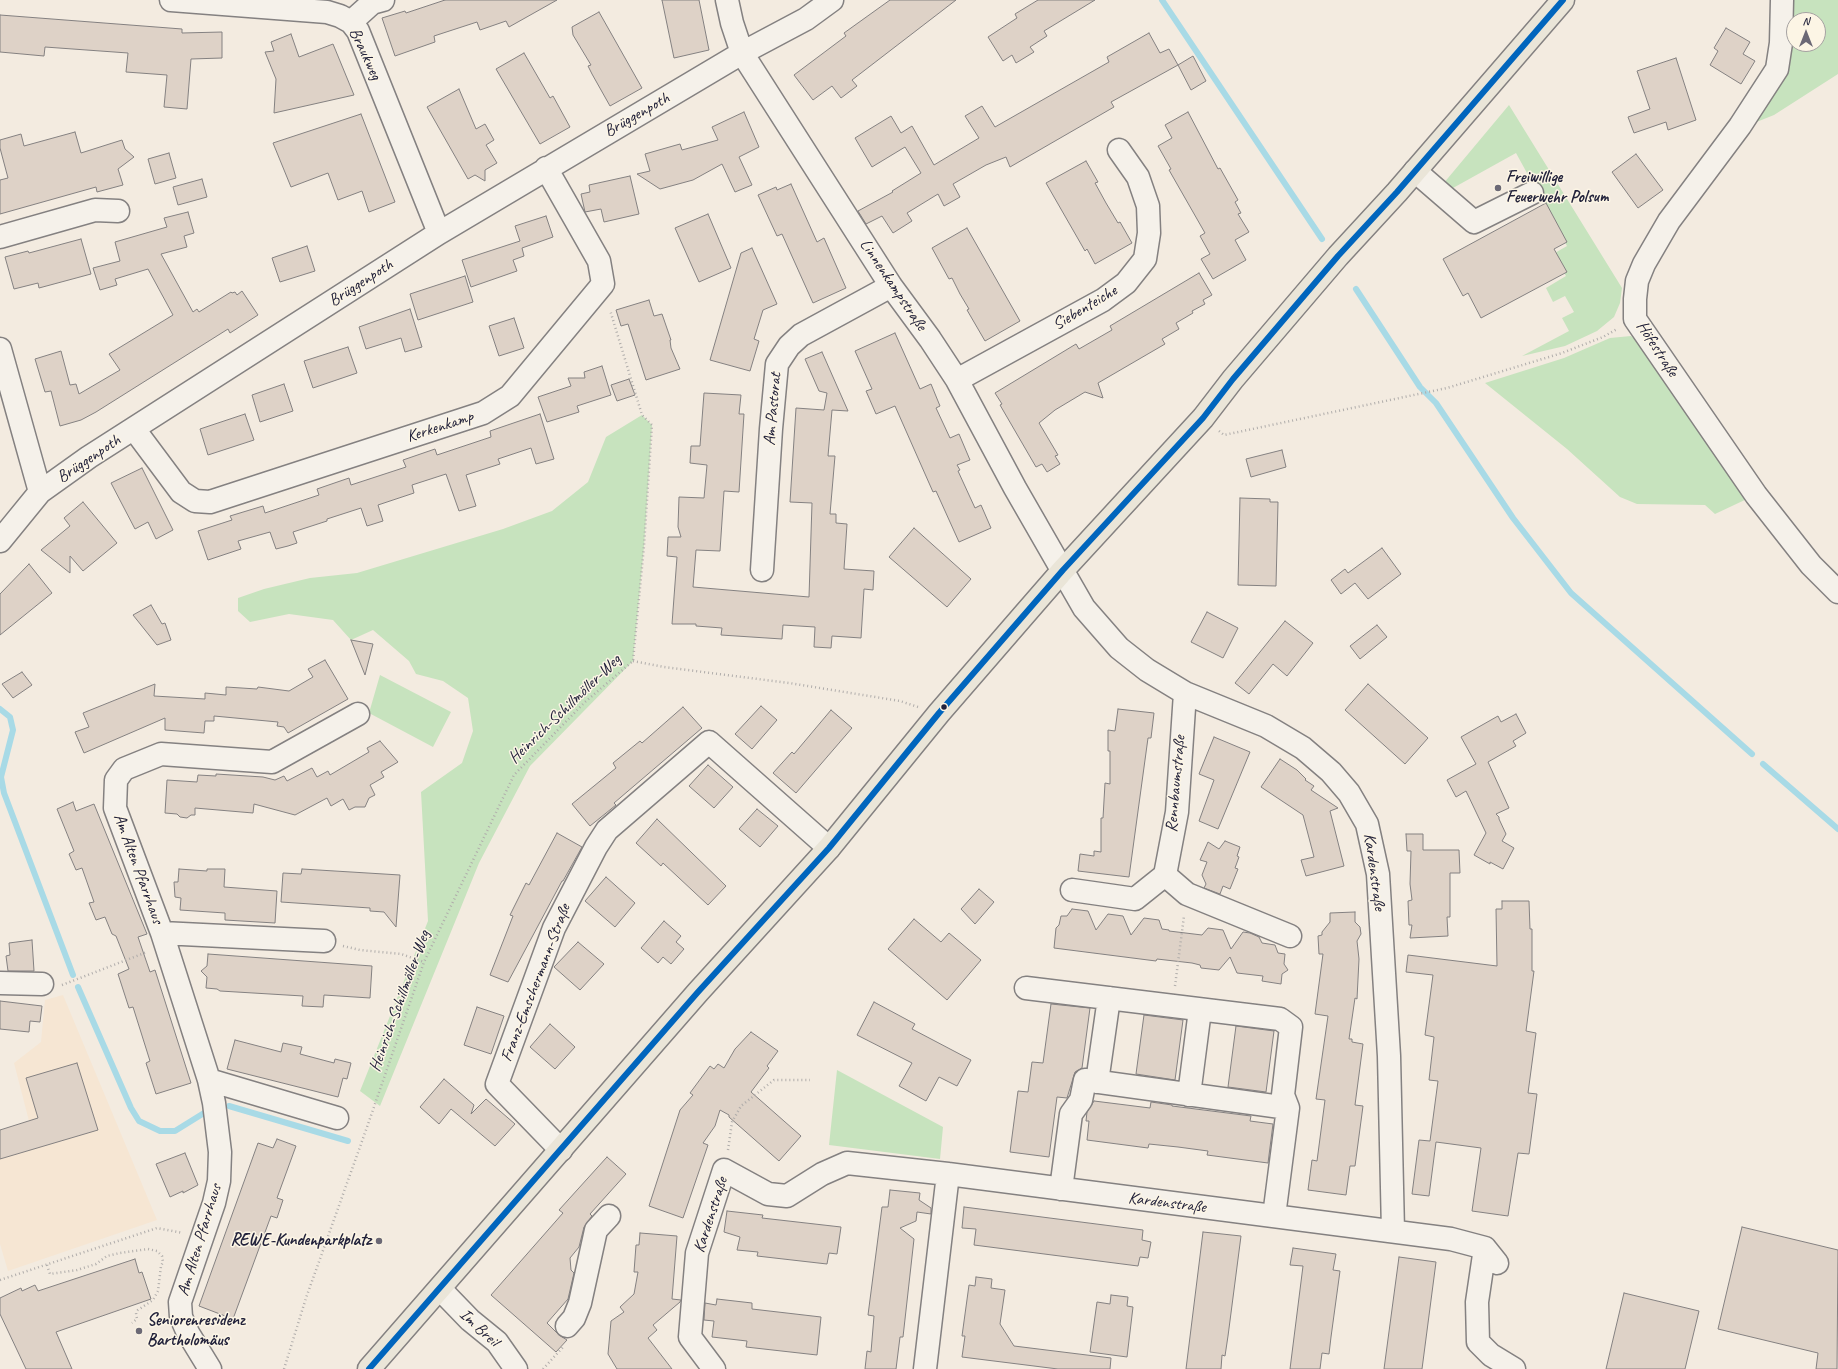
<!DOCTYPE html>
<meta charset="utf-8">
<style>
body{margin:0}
#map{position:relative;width:1838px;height:1369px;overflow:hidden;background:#f3ebe0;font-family:Caveat,sans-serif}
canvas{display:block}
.north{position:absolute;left:1786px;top:12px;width:40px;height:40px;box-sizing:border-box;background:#fcf5e5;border:1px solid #a5a1a1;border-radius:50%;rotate:0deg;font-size:11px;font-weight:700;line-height:16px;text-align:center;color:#22223b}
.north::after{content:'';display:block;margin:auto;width:14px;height:18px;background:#6b6875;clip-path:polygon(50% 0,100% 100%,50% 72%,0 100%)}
</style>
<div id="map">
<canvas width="1838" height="1369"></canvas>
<div class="north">N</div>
</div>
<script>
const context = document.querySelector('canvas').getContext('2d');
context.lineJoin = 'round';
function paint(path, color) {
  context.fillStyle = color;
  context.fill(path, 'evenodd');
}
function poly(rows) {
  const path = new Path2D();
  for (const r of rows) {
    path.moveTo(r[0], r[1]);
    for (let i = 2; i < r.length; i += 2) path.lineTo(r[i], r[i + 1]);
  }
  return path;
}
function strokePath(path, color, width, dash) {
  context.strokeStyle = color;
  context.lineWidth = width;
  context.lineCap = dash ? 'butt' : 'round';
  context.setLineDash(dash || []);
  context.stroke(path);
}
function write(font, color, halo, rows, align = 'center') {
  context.font = font + ' Caveat,sans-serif';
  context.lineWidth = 3;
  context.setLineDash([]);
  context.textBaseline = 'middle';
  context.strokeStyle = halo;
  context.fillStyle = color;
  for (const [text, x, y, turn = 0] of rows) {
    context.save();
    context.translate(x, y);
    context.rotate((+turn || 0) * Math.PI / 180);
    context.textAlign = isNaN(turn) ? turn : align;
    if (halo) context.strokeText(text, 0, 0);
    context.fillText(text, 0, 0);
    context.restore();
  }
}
paint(poly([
 [63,995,157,1220,8,1271,0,1244,0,1130,29,1121,14,1063,41,1042,45,1000]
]), '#f6e6d3');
paint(poly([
 [1786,0,1838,0,1838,74,1774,115,1749,125],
 [1794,20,1818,20,1818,44,1794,44],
 [1509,105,1622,288,1620,303,1614,317,1597,331,1565,346,1522,356,1569,331,1562,318,1574,312,1565,296,1553,302,1546,288,1566,276,1553,254,1567,246,1516,153,1453,188,1446,186,1443,184],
 [1631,336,1644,347,1749,498,1715,514,1705,505,1637,504,1620,497,1567,449,1485,383,1564,358,1610,338],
 [642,415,652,425,644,546,633,661,530,766,479,863,380,1106,360,1091,428,921,421,792,462,763,473,731,468,698,443,681,416,674,409,661,373,630,351,640,333,620,289,614,250,622,238,611,238,598,264,589,310,578,357,573,503,529,552,511,588,482,606,437],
 [380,675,451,712,433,747,369,713],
 [837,1070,943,1127,940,1159,829,1145]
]), '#c7e3be');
strokePath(poly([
 [1162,0,1322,239],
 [1356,289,1420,387,1436,403,1513,518,1571,593,1752,754],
 [0,709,10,717,13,730,1,777,4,793,73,975],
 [1763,764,1838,829],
 [78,987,131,1108,139,1121,160,1131,175,1131,204,1113],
 [229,1106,348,1141]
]), '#a8dae6', 6);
const building = poly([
 [445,0,557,0,509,27,506,21,480,30,477,22,434,36,435,42,395,56,382,18,405,11,406,13,445,0],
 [662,0,699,0,709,50,674,58,662,0],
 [890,0,956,0,852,80,857,86,841,98,832,86,813,100,794,75,846,36,844,33,890,0],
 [1038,0,1095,0,1044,31,1047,36,1030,47,1034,52,1016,63,1012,55,1003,61,988,37,1017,18,1015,14,1038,0],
 [599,12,642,88,610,106,592,74,588,66,591,65,573,35,572,27,599,12],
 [0,15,182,29,182,33,222,32,222,58,191,59,187,109,164,107,167,75,126,72,128,53,45,47,44,56,0,52,0,15],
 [1726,28,1750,42,1743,54,1755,61,1741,84,1710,65,1718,51,1714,48,1726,28],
 [1149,33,1160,53,1169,49,1178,65,1193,56,1206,81,1191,90,1178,65,1111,102,1114,107,1010,167,1006,157,986,165,953,184,960,197,944,206,938,194,907,213,912,221,893,233,882,216,866,224,858,211,893,192,892,191,921,173,905,147,872,167,855,138,891,116,901,133,912,126,934,165,979,138,965,116,982,106,995,127,1109,62,1107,57,1149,33],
 [291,34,299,57,333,44,354,95,274,113,276,79,265,52,274,51,271,42,291,34],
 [524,53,550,98,553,96,570,127,540,144,496,69,524,53],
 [1676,58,1696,120,1668,130,1666,122,1634,133,1628,117,1650,109,1637,71,1676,58],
 [459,89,476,129,485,124,494,140,486,145,497,163,485,170,485,181,475,175,468,179,427,107,459,89],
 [744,112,759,147,739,157,752,185,735,192,722,164,693,180,660,189,637,174,650,171,645,154,680,144,682,150,718,140,712,127,744,112],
 [1188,112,1218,169,1220,168,1238,200,1235,202,1241,213,1238,214,1249,232,1235,240,1246,260,1213,279,1201,259,1210,254,1200,236,1205,233,1169,170,1171,169,1158,146,1172,138,1165,125,1188,112],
 [361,114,395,202,369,212,362,191,338,200,328,173,291,187,273,143,361,114],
 [75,132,81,153,122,140,125,149,134,157,118,169,123,185,97,192,96,187,0,214,0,180,8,178,0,148,0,140,21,134,24,146,75,132],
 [169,153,176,178,155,184,148,159,169,153],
 [1636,154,1663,190,1638,208,1612,172,1636,154],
 [1086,161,1098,182,1095,183,1106,203,1118,223,1120,222,1132,243,1095,264,1087,249,1085,251,1046,183,1086,161],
 [630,176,639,214,604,222,601,209,585,212,581,194,590,192,589,185,630,176],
 [202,179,207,197,178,205,173,187,202,179],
 [791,184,817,242,824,238,846,288,813,303,782,234,777,236,758,195,776,187,777,190,791,184],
 [1546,203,1567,242,1554,249,1567,272,1481,318,1468,293,1463,296,1443,259,1546,203],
 [188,212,194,233,184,236,187,247,161,254,193,312,197,309,199,312,231,292,232,293,235,292,237,295,242,291,258,315,230,333,228,329,96,412,81,420,60,426,51,391,45,392,35,359,61,351,70,385,76,384,79,394,120,370,109,354,173,315,148,269,115,279,117,285,100,290,93,268,120,261,115,242,167,227,164,218,188,212],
 [708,214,731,268,699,282,675,228,708,214],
 [546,216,553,237,522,248,524,256,513,260,517,271,471,287,462,260,520,241,515,226,546,216],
 [967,228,1020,321,985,341,967,310,969,309,960,294,952,278,949,279,932,248,967,228],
 [81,239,91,274,39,288,38,283,14,289,5,257,28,251,29,253,81,239],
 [307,246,315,271,280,282,272,258,307,246],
 [752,248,777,304,763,310,754,339,759,341,750,371,710,360,741,253,752,248],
 [1199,273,1212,295,1203,300,1205,304,1192,311,1193,313,1176,323,1179,329,1162,339,1165,344,1098,383,1103,398,1085,392,1055,410,1039,423,1058,455,1055,456,1060,464,1047,472,1042,464,1036,467,1000,405,1002,404,995,393,1076,344,1079,349,1112,330,1110,326,1199,273],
 [465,276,473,302,418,320,410,294,465,276],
 [649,300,654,316,662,314,671,340,670,340,671,348,680,369,646,380,628,324,621,326,616,310,649,300],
 [410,309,422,347,405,352,401,338,366,349,359,327,410,309],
 [514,318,524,348,499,356,489,326,514,318],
 [895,333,920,389,931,384,940,406,936,408,950,438,959,434,970,460,957,465,960,470,958,471,975,508,981,505,991,528,959,542,936,491,933,492,895,406,876,414,866,391,872,389,855,351,895,333],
 [348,347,357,373,313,388,304,361,348,347],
 [822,352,848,411,832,410,828,456,835,456,830,514,836,514,836,523,847,524,844,569,874,571,873,590,864,589,861,638,832,636,831,648,814,647,815,627,783,625,782,639,721,635,722,628,696,626,696,624,672,624,677,557,667,556,668,537,681,537,678,527,679,497,704,498,707,465,690,463,691,446,700,446,704,393,741,395,739,414,744,414,739,492,724,491,720,551,696,550,693,587,809,597,812,503,790,502,796,408,824,410,827,393,819,391,805,359,822,352],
 [602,366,611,395,577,406,579,412,547,422,538,397,571,386,568,378,585,378,584,372,602,366],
 [629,379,635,395,617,401,611,385,629,379],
 [284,384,293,411,260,422,252,395,284,384],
 [245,414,254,440,208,455,200,429,245,414],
 [540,414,554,459,536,464,531,448,498,459,500,464,466,475,476,506,459,511,446,474,412,485,414,493,378,505,383,521,367,526,361,508,327,519,327,521,293,532,297,543,288,546,276,549,270,532,238,541,241,549,208,560,198,531,232,520,230,516,263,506,265,513,319,495,317,489,349,478,351,485,406,467,403,460,435,449,437,455,491,437,490,431,540,414],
 [1282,450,1286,467,1251,477,1246,459,1282,450],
 [142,468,173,530,156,539,148,522,135,529,111,483,142,468],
 [1240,498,1270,499,1270,502,1278,502,1276,586,1238,585,1240,498],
 [83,502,117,543,83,571,70,556,70,573,41,550,70,526,64,518,83,502],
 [914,528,971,579,947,607,889,557,914,528],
 [1382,548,1401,574,1368,599,1355,583,1341,594,1331,580,1345,569,1348,573,1382,548],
 [29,564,52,593,0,635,0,594,29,564],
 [151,605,162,624,165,623,171,640,157,645,133,615,151,605],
 [1207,612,1238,628,1223,658,1191,642,1207,612],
 [1285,621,1313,643,1287,676,1273,664,1249,694,1235,683,1285,621],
 [1377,625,1387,637,1360,659,1350,646,1377,625],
 [351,640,373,644,365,675,351,640],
 [325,660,348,699,288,733,284,727,277,726,278,722,214,716,214,721,205,721,204,733,165,730,165,718,84,753,75,732,89,727,83,713,155,684,154,696,205,699,205,693,226,695,226,687,257,689,258,687,289,691,313,677,308,669,325,660],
 [22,672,32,685,13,698,2,684,22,672],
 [1368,684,1428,738,1405,764,1345,710,1368,684],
 [761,706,777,720,752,749,735,734,761,706],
 [683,707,702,728,614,803,616,805,590,826,572,804,616,768,613,763,640,741,642,743,683,707],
 [1118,709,1154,713,1151,738,1148,738,1129,877,1078,871,1080,854,1094,856,1094,851,1101,852,1101,818,1103,818,1105,783,1110,784,1110,751,1108,751,1108,730,1115,731,1118,709],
 [831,710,852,728,796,793,773,773,792,752,794,754,831,710],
 [1516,714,1526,733,1513,741,1516,746,1488,762,1509,808,1496,814,1499,817,1499,819,1506,834,1502,841,1514,848,1503,869,1490,862,1490,864,1474,855,1486,833,1466,791,1456,797,1447,780,1476,764,1461,737,1498,716,1501,722,1516,714],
 [1214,737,1250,752,1218,829,1199,821,1214,780,1199,774,1214,737],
 [380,741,398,762,381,772,384,777,370,785,375,795,369,798,365,807,355,807,349,810,343,799,331,806,327,798,295,815,254,804,253,813,195,808,195,815,191,815,187,818,180,817,177,814,165,813,167,780,197,782,198,775,216,776,216,774,263,777,275,780,284,776,287,781,312,768,317,777,328,771,330,775,369,752,367,748,380,741],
 [1280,759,1297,770,1306,779,1305,780,1314,786,1311,790,1338,808,1330,811,1344,866,1306,876,1301,860,1314,857,1303,815,1261,787,1280,759],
 [708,765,733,787,714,808,689,786,708,765],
 [73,802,76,811,94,804,147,934,138,937,150,972,155,970,191,1083,156,1094,146,1063,150,1061,133,1007,129,1008,118,974,129,969,116,936,112,934,105,917,96,920,89,903,94,902,82,868,76,870,69,854,74,851,57,809,73,802],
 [757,809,778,826,760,847,739,829,757,809],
 [657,819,726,886,708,905,663,863,661,866,636,843,657,819],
 [557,833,582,847,563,881,562,881,508,982,490,975,513,916,510,915,526,883,529,885,557,833],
 [1406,834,1423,834,1423,850,1459,850,1460,873,1450,873,1450,917,1447,917,1448,936,1410,938,1412,925,1409,925,1408,901,1412,900,1410,884,1411,851,1407,851,1406,834],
 [1225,841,1240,847,1237,856,1239,857,1235,868,1238,869,1230,889,1223,886,1220,894,1204,888,1206,884,1202,875,1207,862,1200,860,1208,842,1219,849,1225,841],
 [179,869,207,871,207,869,225,869,224,887,277,891,275,923,225,920,225,913,180,910,181,898,175,897,174,882,178,882,179,869],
 [302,869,400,875,396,927,384,912,370,911,370,908,281,902,283,873,301,874,302,869],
 [606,877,635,903,615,927,585,901,606,877],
 [979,889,994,902,975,924,961,909,979,889],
 [1502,901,1529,901,1530,929,1532,929,1532,971,1534,971,1526,1031,1536,1033,1528,1093,1537,1094,1529,1154,1518,1153,1508,1216,1472,1211,1481,1148,1436,1142,1429,1196,1412,1194,1419,1140,1430,1141,1438,1081,1429,1080,1434,1037,1425,1035,1433,975,1406,972,1408,955,1497,966,1496,909,1502,909,1502,901],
 [1072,909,1088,911,1096,930,1108,914,1123,916,1131,935,1144,918,1159,920,1162,929,1169,930,1169,931,1202,935,1208,928,1223,930,1231,949,1243,932,1250,933,1259,937,1262,943,1275,945,1278,953,1285,954,1284,964,1288,970,1282,974,1281,984,1262,981,1263,976,1237,973,1230,957,1219,970,1201,968,1200,965,1192,963,1157,959,1156,961,1054,948,1056,928,1059,925,1061,916,1067,916,1072,909],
 [1355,912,1355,922,1360,927,1361,934,1357,941,1359,959,1357,999,1355,998,1349,1039,1352,1039,1352,1042,1363,1044,1355,1105,1363,1106,1355,1166,1350,1166,1346,1195,1308,1190,1312,1160,1317,1161,1325,1100,1316,1099,1328,1016,1315,1014,1323,954,1319,954,1318,936,1322,935,1322,932,1330,922,1330,913,1355,912],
 [914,919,941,942,949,933,981,960,947,1000,888,949,914,919],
 [664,921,681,936,676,942,684,949,671,964,663,957,658,963,641,948,664,921],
 [32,940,34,971,8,971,6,956,10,955,9,943,32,940],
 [578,942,604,964,580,990,554,967,578,942],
 [208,954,372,966,370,998,324,995,323,1007,302,1006,303,996,220,991,217,989,206,988,207,977,201,971,207,966,208,954],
 [0,1001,42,1006,40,1022,30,1021,29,1032,0,1029,0,1001],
 [874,1002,915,1024,912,1029,971,1060,957,1086,939,1077,926,1101,899,1086,912,1063,857,1035,874,1002],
 [1051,1004,1090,1008,1082,1068,1075,1072,1067,1098,1057,1097,1049,1157,1010,1152,1018,1091,1028,1092,1032,1062,1043,1063,1051,1004],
 [477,1007,504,1016,491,1054,464,1045,477,1007],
 [1144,1015,1183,1020,1175,1080,1136,1074,1144,1015],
 [550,1024,575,1047,555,1069,530,1047,550,1024],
 [1236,1026,1274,1031,1266,1092,1228,1087,1236,1026],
 [751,1032,778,1051,767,1066,769,1068,751,1092,801,1136,779,1161,729,1117,729,1115,720,1110,715,1126,703,1143,708,1145,683,1218,649,1206,680,1110,693,1095,690,1093,710,1066,714,1069,718,1064,724,1068,735,1049,751,1032],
 [235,1040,281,1052,283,1043,302,1047,300,1054,334,1063,335,1059,351,1063,347,1079,343,1078,338,1097,227,1069,235,1040],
 [77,1063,98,1130,0,1159,0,1130,38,1118,26,1078,77,1063],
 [444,1079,474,1105,471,1114,486,1099,515,1124,495,1146,451,1109,439,1124,420,1107,444,1079],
 [1094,1101,1150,1108,1151,1102,1172,1105,1172,1106,1251,1116,1250,1121,1273,1124,1268,1163,1207,1155,1208,1151,1178,1147,1149,1144,1148,1148,1087,1140,1089,1121,1086,1121,1087,1112,1094,1101],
 [277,1139,296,1146,277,1198,283,1200,277,1218,271,1216,233,1319,199,1306,258,1143,273,1148,277,1139],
 [185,1153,198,1185,183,1193,183,1191,170,1197,156,1164,185,1153],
 [607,1157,626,1174,590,1214,592,1216,584,1227,579,1247,570,1258,571,1270,574,1273,568,1299,547,1323,559,1335,567,1340,556,1352,491,1295,563,1213,559,1210,607,1157],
 [890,1190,920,1193,919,1200,931,1208,931,1214,917,1212,916,1221,900,1228,914,1239,903,1337,900,1337,896,1369,865,1369,867,1351,871,1352,874,1316,868,1315,882,1207,888,1207,890,1190],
 [964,1207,1143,1230,1142,1240,1151,1242,1148,1258,1140,1257,1138,1266,974,1245,976,1229,962,1228,964,1207],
 [727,1211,763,1215,762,1218,841,1227,837,1254,829,1253,827,1264,757,1256,758,1252,737,1250,740,1237,724,1232,727,1211],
 [1742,1227,1838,1250,1837,1369,1816,1369,1818,1353,1718,1329,1742,1227],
 [1203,1232,1241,1236,1228,1336,1225,1356,1222,1355,1221,1369,1186,1369,1203,1232],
 [640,1233,677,1236,672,1299,681,1300,680,1302,653,1325,657,1330,648,1338,672,1369,617,1369,608,1354,611,1321,624,1312,620,1307,634,1294,638,1272,634,1272,636,1245,639,1245,640,1233],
 [1293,1248,1336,1254,1333,1270,1340,1271,1331,1337,1329,1354,1322,1353,1320,1369,1290,1369,1303,1266,1290,1265,1293,1248],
 [1399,1257,1436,1262,1422,1369,1384,1369,1399,1257],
 [135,1259,139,1273,142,1272,151,1299,56,1332,72,1369,26,1369,0,1314,0,1298,21,1288,22,1291,35,1285,38,1291,135,1259],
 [976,1277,992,1279,991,1288,1005,1290,1000,1324,1014,1346,1111,1358,1110,1369,1058,1369,962,1357,965,1336,962,1336,969,1285,975,1286,976,1277],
 [1624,1293,1699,1311,1685,1369,1606,1369,1624,1293],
 [1111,1295,1128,1297,1127,1306,1133,1307,1127,1357,1090,1352,1097,1302,1110,1304,1111,1295],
 [717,1299,752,1303,752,1309,821,1317,817,1355,746,1347,747,1341,712,1337,714,1321,704,1320,705,1303,716,1305,717,1299]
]);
paint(building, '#ded2c7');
strokePath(building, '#848181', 1);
const minor = poly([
 [171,0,327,12,340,16,351,22,358,31,439,233],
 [727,0,732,23,742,53,891,286,930,339,957,380,1015,488,1084,608,1119,648,1147,670,1185,693,1266,726,1303,748,1331,772,1349,793,1367,824,1378,874,1389,1056,1393,1231],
 [1782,0,1781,43,1777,69,1740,126,1669,221,1644,264,1637,281,1635,299,1635,319,1756,495,1811,565,1838,592],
 [351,22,372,3,383,0],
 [1415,171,1474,222,1532,193],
 [0,237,95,210,118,211],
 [0,349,40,492],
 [957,380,1103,300,1126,283,1145,259,1149,233,1148,206,1138,177,1119,150],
 [134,429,181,492,195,501,210,502,483,413,510,396,603,284,599,261,546,168],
 [0,541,40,492,89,457,439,233,742,53,806,19,832,0],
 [762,570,771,429,777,364,789,346,801,335,891,286],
 [1165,875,1177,812,1185,693],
 [1072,890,1135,899,1165,875,1187,894,1290,936],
 [162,933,324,941],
 [0,983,42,984],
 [1026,988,1280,1019,1291,1027,1283,1095,1288,1108,1274,1216],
 [209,1080,337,1118],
 [1097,1082,1109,998],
 [1189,1095,1200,1010],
 [561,1150,497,1084,554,928,596,847,607,830,709,742,829,848],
 [1061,1189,1071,1114,1081,1100,1085,1080,1288,1108],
 [1485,1248,1477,1302,1478,1342,1491,1355,1514,1369],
 [440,1289,470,1320,497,1342,516,1369],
 [567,1326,574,1318,580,1303,596,1230,609,1216],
 [210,1369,188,1333,181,1317,180,1302,214,1203,219,1181,220,1152,214,1103,209,1080,162,933,115,808,116,780,124,769,161,754,272,762,358,714],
 [714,1369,690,1337,697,1253,724,1170,768,1194,787,1196,822,1174,847,1163,948,1174,1451,1239,1485,1248,1497,1263],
 [925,1369,948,1174]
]);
const major = poly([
 [369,1369,698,992,829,848,939,713,1023,616,1063,570,1203,418,1233,379,1338,256,1397,192,1563,0]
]);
strokePath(minor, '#848181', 25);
strokePath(major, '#848181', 25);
strokePath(poly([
 [1219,431,1224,435,1447,388,1562,353,1603,337,1617,329],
 [633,661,664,667,789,683,900,701,918,707],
 [343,946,360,950,401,954,424,962],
 [62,985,147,952],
 [1175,986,1184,916],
 [728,1150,732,1122,741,1106,774,1080,810,1080],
 [47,1265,50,1274,77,1270,96,1264,107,1256,120,1253,148,1249,157,1251,162,1256,163,1262,161,1266,158,1291,153,1300,138,1310,136,1313,137,1319,132,1323],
 [0,1280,157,1228,183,1233],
 [284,1369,306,1298,366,1130,424,962,514,775,585,702,633,661,644,546,652,425,642,415,610,310],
 [543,1369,564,1346]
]), '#b0adab', 2.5, [1, 3]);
strokePath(minor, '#f5f1ea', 22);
strokePath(major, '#eae5d8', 22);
strokePath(poly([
 [369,1369,698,992,829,848,939,713,1063,570,1203,418,1233,379,1338,256,1397,192,1563,0]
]), '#0065bd', 6);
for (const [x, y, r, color] of [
 [1498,188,4,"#6b6875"],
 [944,707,3.5,"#22223b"],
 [379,1241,4,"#6b6875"],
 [139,1331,4,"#6b6875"]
]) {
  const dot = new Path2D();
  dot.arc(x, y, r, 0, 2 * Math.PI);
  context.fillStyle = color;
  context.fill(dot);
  strokePath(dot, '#fcf5e5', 1.5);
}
write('17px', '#22223b', '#fcf5e5', [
 ["Braukweg",365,54,65],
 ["Brüggenpoth",637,115,-30],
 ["Brüggenpoth",361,283,-33],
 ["Linnenkampstraße",893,285,56],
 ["Siebenteiche",1085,308,-31],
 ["Höfestraße",1657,349,57],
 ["Am Pastorat",773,409,-85],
 ["Kerkenkamp",440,427,-18],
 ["Brüggenpoth",89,459,-34],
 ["Heinrich-Schillmöller-Weg",565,709,-44],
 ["Rennbaumstraße",1176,784,-85],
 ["Am Alten Pfarrhaus",138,869,70],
 ["Kardenstraße",1374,872,82],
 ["Franz-Emschermann-Straße",536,983,-69],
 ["Heinrich-Schillmöller-Weg",400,1001,-70],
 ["Kardenstraße",1167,1203,7],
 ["Kardenstraße",711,1215,-72],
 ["Am Alten Pfarrhaus",200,1240,-73],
 ["Im Breil",479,1328,43]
]);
write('bold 17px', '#22223b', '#fcf5e5', [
 ["Freiwillige",1506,178],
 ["Feuerwehr Polsum",1506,198],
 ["REWE-Kundenparkplatz",371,1241,"right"],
 ["Seniorenresidenz",147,1321],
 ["Bartholomäus",147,1341]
], 'left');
</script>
